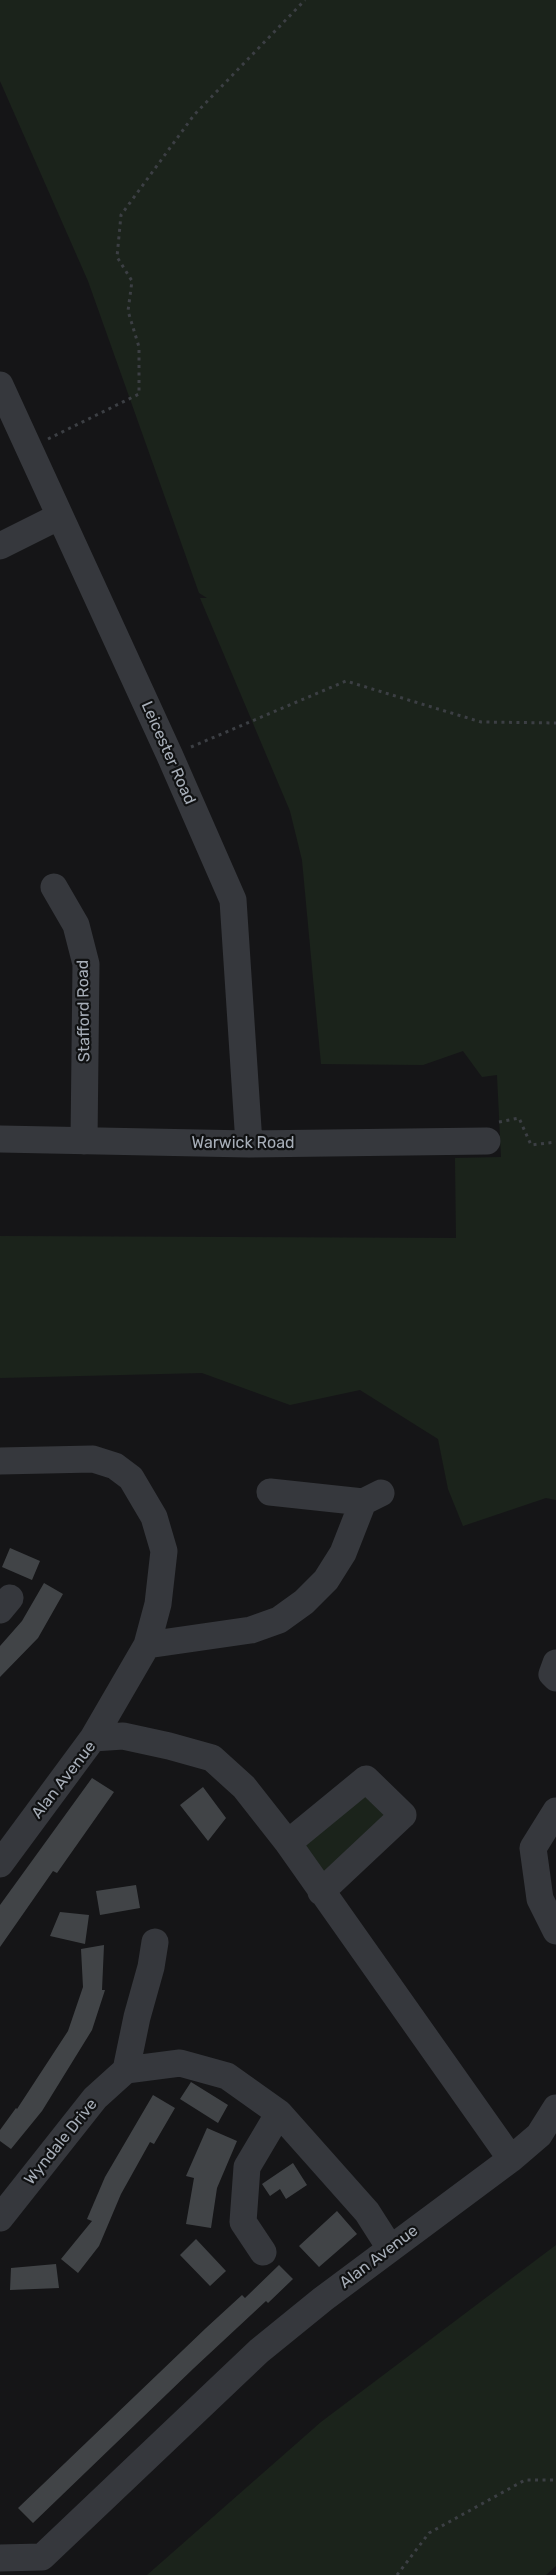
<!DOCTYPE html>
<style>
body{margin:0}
canvas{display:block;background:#151517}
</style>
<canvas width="556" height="2575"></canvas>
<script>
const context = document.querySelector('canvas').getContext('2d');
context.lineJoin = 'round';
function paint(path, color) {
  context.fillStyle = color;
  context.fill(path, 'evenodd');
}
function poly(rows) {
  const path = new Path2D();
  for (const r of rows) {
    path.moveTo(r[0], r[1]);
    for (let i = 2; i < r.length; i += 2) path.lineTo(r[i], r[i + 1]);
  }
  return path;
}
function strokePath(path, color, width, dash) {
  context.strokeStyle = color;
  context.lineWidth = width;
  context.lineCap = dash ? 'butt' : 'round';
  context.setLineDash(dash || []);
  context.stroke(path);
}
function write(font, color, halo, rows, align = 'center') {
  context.font = font + ' Rubik,sans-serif';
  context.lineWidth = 4.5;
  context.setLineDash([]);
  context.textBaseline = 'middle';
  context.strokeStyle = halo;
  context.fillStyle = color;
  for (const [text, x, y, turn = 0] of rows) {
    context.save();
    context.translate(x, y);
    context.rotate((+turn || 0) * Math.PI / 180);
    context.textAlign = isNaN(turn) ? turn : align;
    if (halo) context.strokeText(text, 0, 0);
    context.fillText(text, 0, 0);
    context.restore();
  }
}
paint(poly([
 [0,0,556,0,556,1500,546,1498,463,1526,448,1489,438,1439,360,1390,290,1405,202,1373,0,1378,0,1236,456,1238,455,1158,501,1157,497,1075,482,1077,463,1051,423,1065,321,1064,302,860,290,811,200,598,207,598,199,593,88,281,0,81],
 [357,1791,393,1810,321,1886,294,1846],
 [556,2245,556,2566,546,2575,147,2575,321,2422]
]), '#1b231b');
paint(poly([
 [10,1548,40,1561,32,1580,2,1567],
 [44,1583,63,1594,38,1638,0,1677,0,1646,22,1621],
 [92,1778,114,1792,57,1873,53,1871,0,1947,0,1905],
 [203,1787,226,1818,208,1841,180,1805],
 [136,1885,140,1908,100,1915,96,1891],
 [60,1912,89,1915,85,1944,50,1936],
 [104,1945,102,1990,105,1990,92,2030,42,2111,11,2149,0,2141,0,2130,16,2108,17,2109,68,2031,83,1987,81,1949],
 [191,2082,228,2105,218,2123,180,2099],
 [153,2095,175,2108,154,2144,150,2142,121,2194,99,2246,78,2273,61,2259,92,2221,87,2219,105,2177],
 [207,2128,237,2141,217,2188,211,2228,186,2224,194,2178,186,2176],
 [293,2163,307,2185,286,2199,280,2189,270,2196,262,2184],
 [337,2211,357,2234,319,2267,299,2246],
 [196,2239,226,2271,210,2286,180,2255],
 [56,2264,59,2288,10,2290,11,2268],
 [279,2265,293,2279,268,2303,266,2301,194,2368,33,2523,18,2508,206,2328,242,2295,245,2298]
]), '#414447');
strokePath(poly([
 [48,439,139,394,139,347,128,311,132,281,117,257,121,215,194,115,305,0],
 [191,747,346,681,481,722,556,723],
 [499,1122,519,1118,531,1145,556,1142],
 [397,2575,429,2533,525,2480,556,2480]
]), '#3c3f44', 3, [3, 4.5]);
strokePath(poly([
 [0,385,170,756,233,900,249,1144],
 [0,546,60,516],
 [54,887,76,925,86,964,84,1141],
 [0,1139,249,1144,487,1141],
 [0,1461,93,1459,115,1466,131,1478,154,1517,164,1551,158,1604,147,1645,93,1738],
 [270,1492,363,1502,381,1493],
 [0,1610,10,1598],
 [147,1645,251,1630,279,1620,304,1602,326,1580,343,1553,363,1502],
 [556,1663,552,1674,556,1678],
 [556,1811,533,1848,540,1899,556,1931],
 [288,1843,366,1779,403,1815,321,1892],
 [0,1864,93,1738,123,1736,169,1746,212,1758,244,1787,288,1843,511,2159,323,2299,259,2351,42,2557,0,2558],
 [126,2070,137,2017,151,1967,155,1942],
 [511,2159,539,2135,556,2108],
 [0,2218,95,2098,126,2070,180,2063,227,2076,279,2113,367,2212,390,2248],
 [263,2252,243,2222,247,2167,279,2113]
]), '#36383d', 27);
write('16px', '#a7aeb8', '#101112', [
 ["Leicester Road",168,753,66],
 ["Stafford Road",84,1011,-91],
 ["Warwick Road",243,1143],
 ["Alan Avenue",64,1780,-52],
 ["Wyndale Drive",61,2142,-51],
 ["Alan Avenue",379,2257,-37]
]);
</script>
